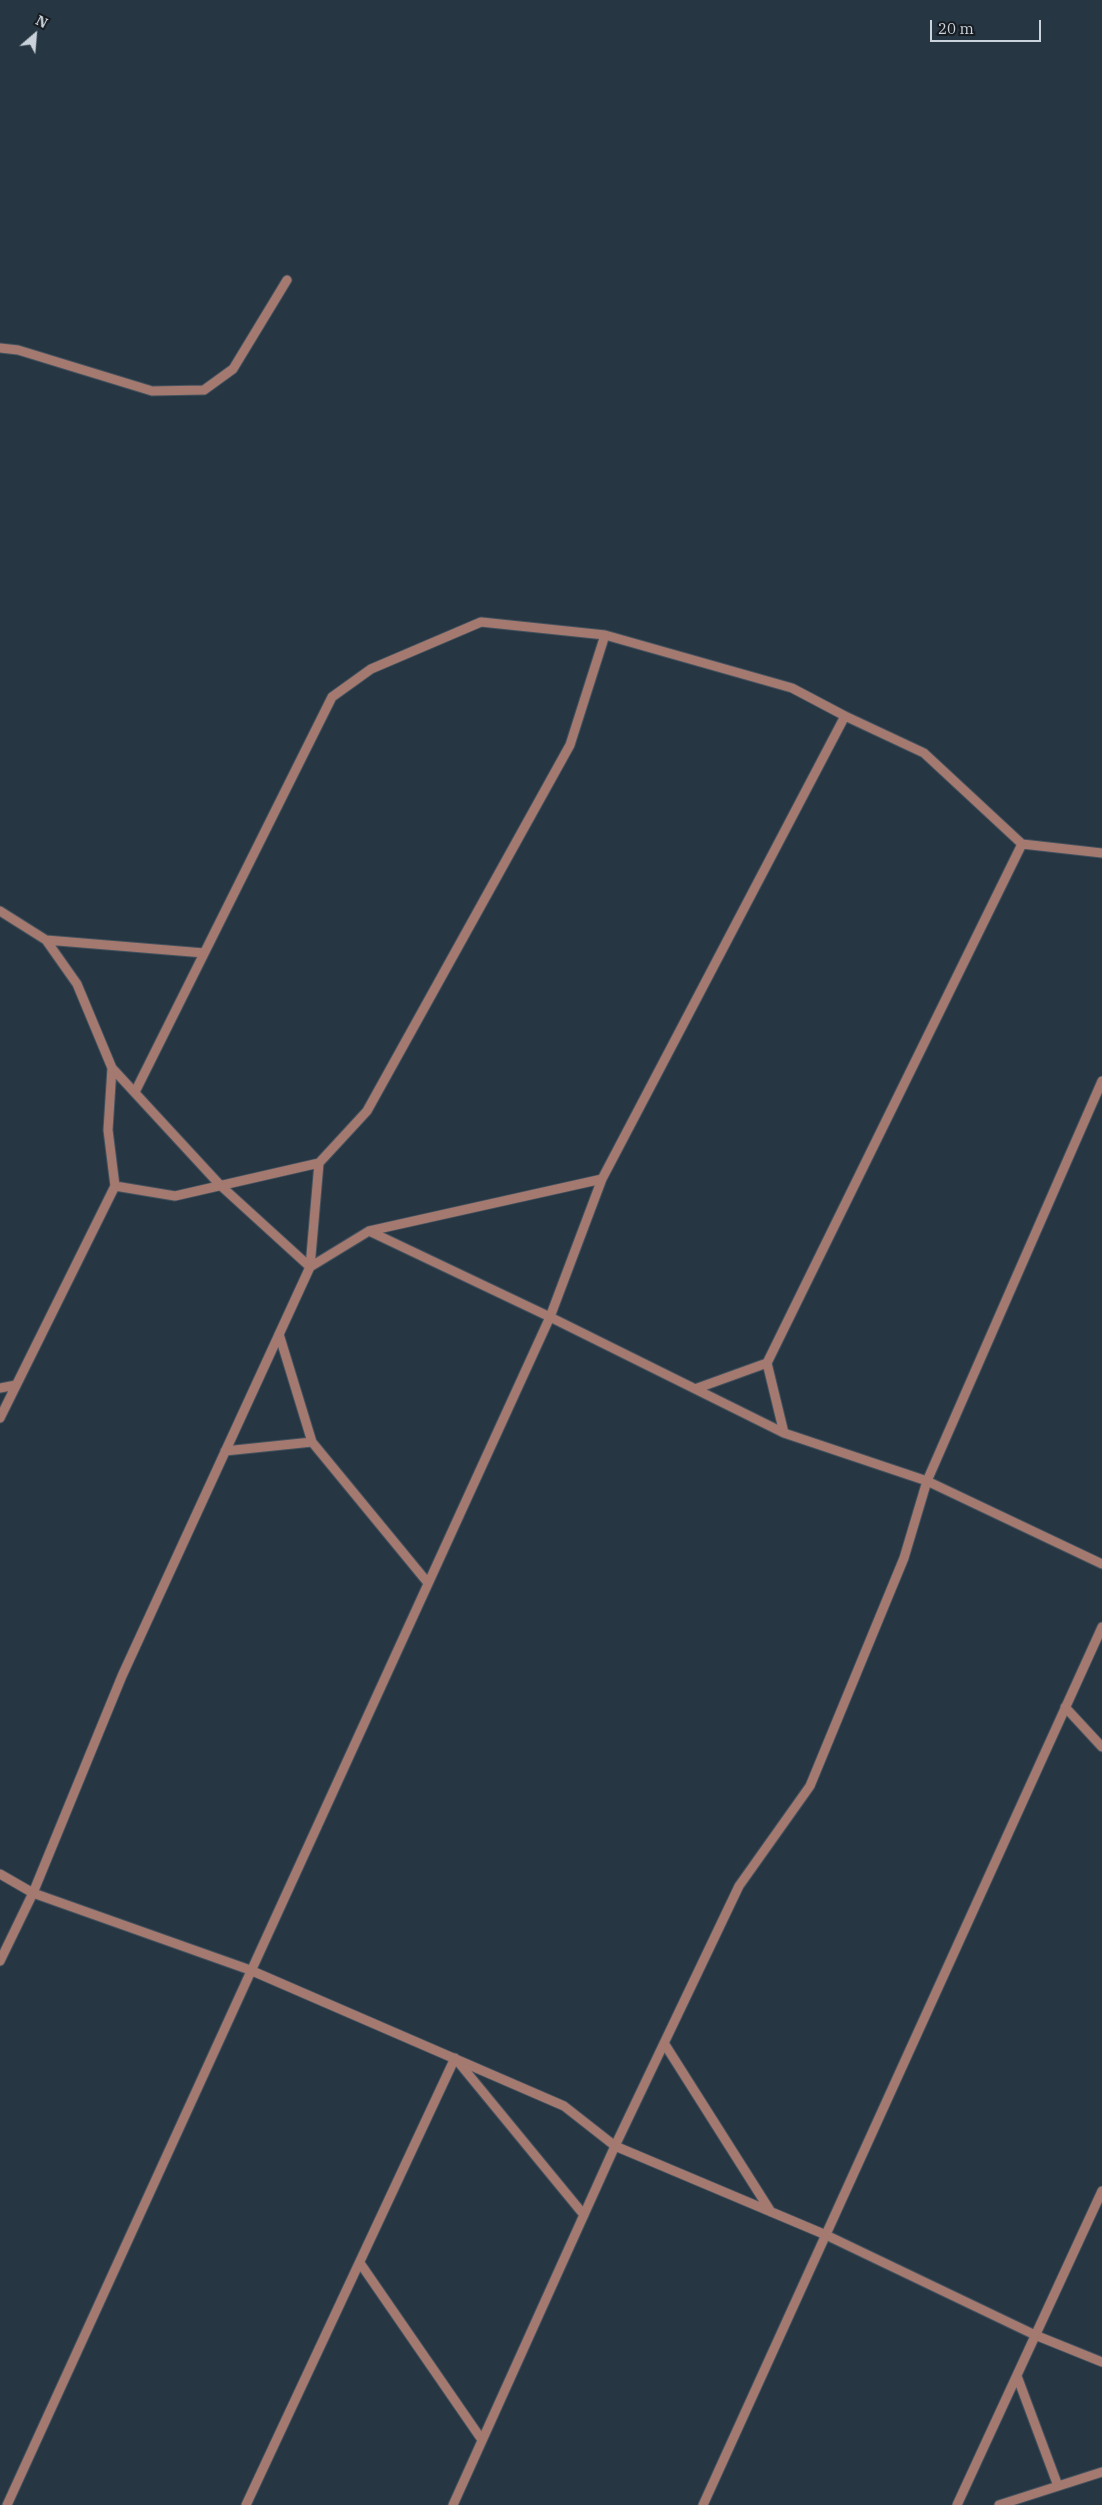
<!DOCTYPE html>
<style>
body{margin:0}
#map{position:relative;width:1102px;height:2505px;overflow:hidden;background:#273643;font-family:"IBM Plex Serif",serif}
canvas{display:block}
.north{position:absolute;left:10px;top:10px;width:50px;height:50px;-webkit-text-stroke:4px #161c22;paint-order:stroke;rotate:27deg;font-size:14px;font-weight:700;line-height:20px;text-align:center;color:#cad3db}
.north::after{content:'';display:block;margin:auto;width:18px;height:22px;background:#cad3db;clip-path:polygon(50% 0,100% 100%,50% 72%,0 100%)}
.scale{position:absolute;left:930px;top:20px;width:111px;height:22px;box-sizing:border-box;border:2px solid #cad3db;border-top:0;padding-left:6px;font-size:15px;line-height:18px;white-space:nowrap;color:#cad3db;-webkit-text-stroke:4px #161c22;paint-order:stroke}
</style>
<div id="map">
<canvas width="1102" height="2505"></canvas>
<div class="north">N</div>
<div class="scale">20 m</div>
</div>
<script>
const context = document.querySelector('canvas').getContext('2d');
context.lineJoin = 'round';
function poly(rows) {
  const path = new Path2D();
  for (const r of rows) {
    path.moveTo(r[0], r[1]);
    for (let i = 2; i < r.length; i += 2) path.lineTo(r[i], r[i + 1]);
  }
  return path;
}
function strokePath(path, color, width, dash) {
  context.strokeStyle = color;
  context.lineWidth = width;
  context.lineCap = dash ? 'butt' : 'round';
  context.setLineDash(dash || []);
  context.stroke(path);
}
const minor = poly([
 [0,348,18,350,152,391,204,390,233,369,287,280],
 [0,911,46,940,77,984,112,1068,220,1185,310,1267],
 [46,940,204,953],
 [135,1092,332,697,371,669,481,622,605,635,792,688,845,716],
 [115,1186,175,1196,319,1163,367,1111,570,745,605,635],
 [369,1231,550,1317,784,1433,927,1481,1102,1564],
 [310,1267,319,1163],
 [279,1334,312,1442,428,1583],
 [767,1363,784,1433],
 [0,1388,16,1385],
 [695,1389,767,1363,1022,844],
 [0,1418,115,1186,108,1130,112,1068],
 [225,1451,312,1442],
 [1065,1707,1102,1747],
 [0,1874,33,1893,250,1970,564,2106,615,2146,826,2235,1035,2335,1102,2362],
 [0,1961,33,1893,122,1676,310,1267,369,1231,602,1179],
 [664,2043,771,2212],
 [360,2263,482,2440],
 [1017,2376,1058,2486],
 [7,2505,550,1317,602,1179,845,716,924,753,1022,844,1102,853],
 [246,2505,455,2058,584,2215],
 [453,2505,615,2146,739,1886,810,1786,904,1558,927,1481,1102,1081],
 [703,2505,1102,1627],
 [957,2505,1102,2191],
 [999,2505,1102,2472]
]);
strokePath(minor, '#44525e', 11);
strokePath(minor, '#a47970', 9);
</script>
